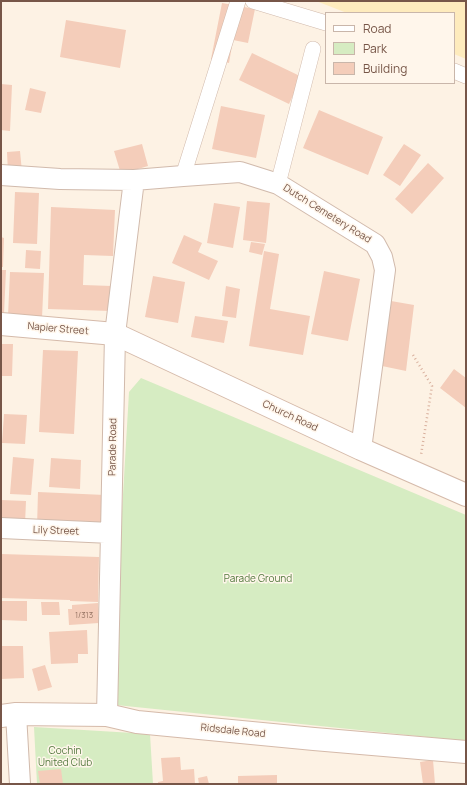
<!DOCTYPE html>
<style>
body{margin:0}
#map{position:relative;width:467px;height:785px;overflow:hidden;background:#fdf2e4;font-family:Manrope,sans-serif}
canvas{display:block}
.frame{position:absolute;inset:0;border:2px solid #775648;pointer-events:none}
.legend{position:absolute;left:325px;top:12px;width:130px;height:72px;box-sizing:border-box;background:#fff6eb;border:1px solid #c9b6aa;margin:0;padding:5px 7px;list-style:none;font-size:12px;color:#775648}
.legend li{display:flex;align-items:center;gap:8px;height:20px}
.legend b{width:20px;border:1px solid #c9b6aa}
</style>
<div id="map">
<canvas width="467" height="785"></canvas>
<div class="frame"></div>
<ul class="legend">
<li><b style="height:5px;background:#fff"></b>Road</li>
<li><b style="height:11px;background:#d6ecc2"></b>Park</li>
<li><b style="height:11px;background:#f4cdba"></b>Building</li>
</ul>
</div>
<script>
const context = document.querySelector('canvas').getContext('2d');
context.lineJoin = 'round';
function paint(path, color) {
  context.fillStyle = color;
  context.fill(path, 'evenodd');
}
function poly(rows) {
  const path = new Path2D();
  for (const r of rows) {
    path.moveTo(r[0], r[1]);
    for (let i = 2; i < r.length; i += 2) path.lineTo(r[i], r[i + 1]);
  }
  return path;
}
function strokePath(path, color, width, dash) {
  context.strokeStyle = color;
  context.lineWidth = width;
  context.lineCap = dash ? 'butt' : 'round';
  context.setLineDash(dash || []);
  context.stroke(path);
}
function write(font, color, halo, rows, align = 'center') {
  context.font = font + ' Manrope,sans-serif';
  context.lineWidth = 3;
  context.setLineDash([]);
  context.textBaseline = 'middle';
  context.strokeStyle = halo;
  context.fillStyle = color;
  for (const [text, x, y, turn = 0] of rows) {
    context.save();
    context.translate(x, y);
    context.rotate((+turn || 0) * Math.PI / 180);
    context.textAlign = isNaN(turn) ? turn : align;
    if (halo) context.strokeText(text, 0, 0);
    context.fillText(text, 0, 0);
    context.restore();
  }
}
paint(poly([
 [141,378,466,515,466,741,116,705,112,683,129,392],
 [34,727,150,734,153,784,37,784]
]), '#d6ecc2');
paint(poly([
 [316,1,466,1,466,59,454,54,454,13,347,13]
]), '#feebbd');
paint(poly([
 [222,3,255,9,248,43,233,40,229,63,211,59],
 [66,20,126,30,120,68,60,57],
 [252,53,302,77,289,104,239,80],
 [1,84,12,85,10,131,1,130],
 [30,88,46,92,41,113,25,110],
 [221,106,265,115,256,158,212,149],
 [319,110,383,137,368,175,303,148],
 [142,144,148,166,121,174,114,151],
 [404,144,421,155,400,186,383,175],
 [20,151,22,172,8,173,7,152],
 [428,163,444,178,412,214,395,199],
 [15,192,39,193,37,244,13,243],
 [247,201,270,203,266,243,243,240],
 [214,203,240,207,233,248,207,243],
 [51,207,115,210,113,256,84,255,83,285,112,286,111,311,48,309],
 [184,235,202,243,198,252,218,261,209,280,172,263],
 [1,237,4,238,3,267,1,267],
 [251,242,265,244,262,255,249,252],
 [26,250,41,251,40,269,25,268],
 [264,251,279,254,270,309,310,316,303,355,249,346],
 [1,270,6,270,4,314,1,314],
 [324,271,360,279,348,341,311,334],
 [10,272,44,273,42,318,8,316],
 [153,276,185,282,178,323,145,317],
 [226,286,240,289,236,318,222,316],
 [391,301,414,305,406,371,382,366],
 [195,316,228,321,224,343,191,337],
 [1,344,13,344,12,376,1,376],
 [43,350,78,351,74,434,39,432],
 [454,369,466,378,466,408,440,388],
 [4,414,27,415,25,444,2,443],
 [13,457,34,459,31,495,10,494],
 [51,458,81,460,80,489,49,487],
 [38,492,105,495,104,530,37,527],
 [1,500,26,501,25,524,1,523],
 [1,554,99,557,98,602,70,601,70,600,1,598],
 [1,601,27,601,27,621,1,620],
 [41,602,59,602,60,615,42,615],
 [98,603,99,623,69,625,68,609,72,609,72,605],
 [87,630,88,654,78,654,78,663,51,664,49,632],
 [1,646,23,646,24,678,1,679],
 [45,665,52,687,38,691,32,669],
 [180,757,181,770,194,769,195,784,158,784,158,782,163,781,161,758],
 [433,760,435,784,423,784,420,762],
 [61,769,63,784,40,784,38,771],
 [277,775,277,784,238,784,238,776],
 [207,776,209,784,199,784,198,778]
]), '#f4cdba');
const pedestrian = poly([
 [253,1,326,23],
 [454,71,466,76],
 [183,176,238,1],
 [278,184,313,49]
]);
const minor = poly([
 [1,175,60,179,134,180,183,176,240,172,278,184,375,244,382,257,385,270,361,449],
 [1,528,111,533],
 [16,714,20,784],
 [107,715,111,533,115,334,134,180]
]);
const secondary = poly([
 [1,324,115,334,361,449,466,495],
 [1,716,16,714,107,715,137,722,314,739,466,752]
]);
strokePath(pedestrian, '#d1baac', 16);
strokePath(minor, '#d1baac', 22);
strokePath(secondary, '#d5baaa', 24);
strokePath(poly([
 [413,355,432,386,421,455]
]), '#d9b09d', 2.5, [1, 3]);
strokePath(pedestrian, '#fff', 15);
strokePath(minor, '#fff', 20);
strokePath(secondary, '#fff', 22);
write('8px', '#967464', null, [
 ["1/313",84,616]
]);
write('10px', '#775648', '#fff6eb', [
 ["Dutch Cemetery Road",327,214,32],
 ["Napier Street",58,329,5],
 ["Church Road",290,416,25],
 ["Parade Road",113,447,-89],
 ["Lily Street",56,531,2],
 ["Ridsdale Road",233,731,6]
]);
write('10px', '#52783d', '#fff6eb', [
 ["Parade Ground",258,579],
 ["Cochin",65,751],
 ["United Club",65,763]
]);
</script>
